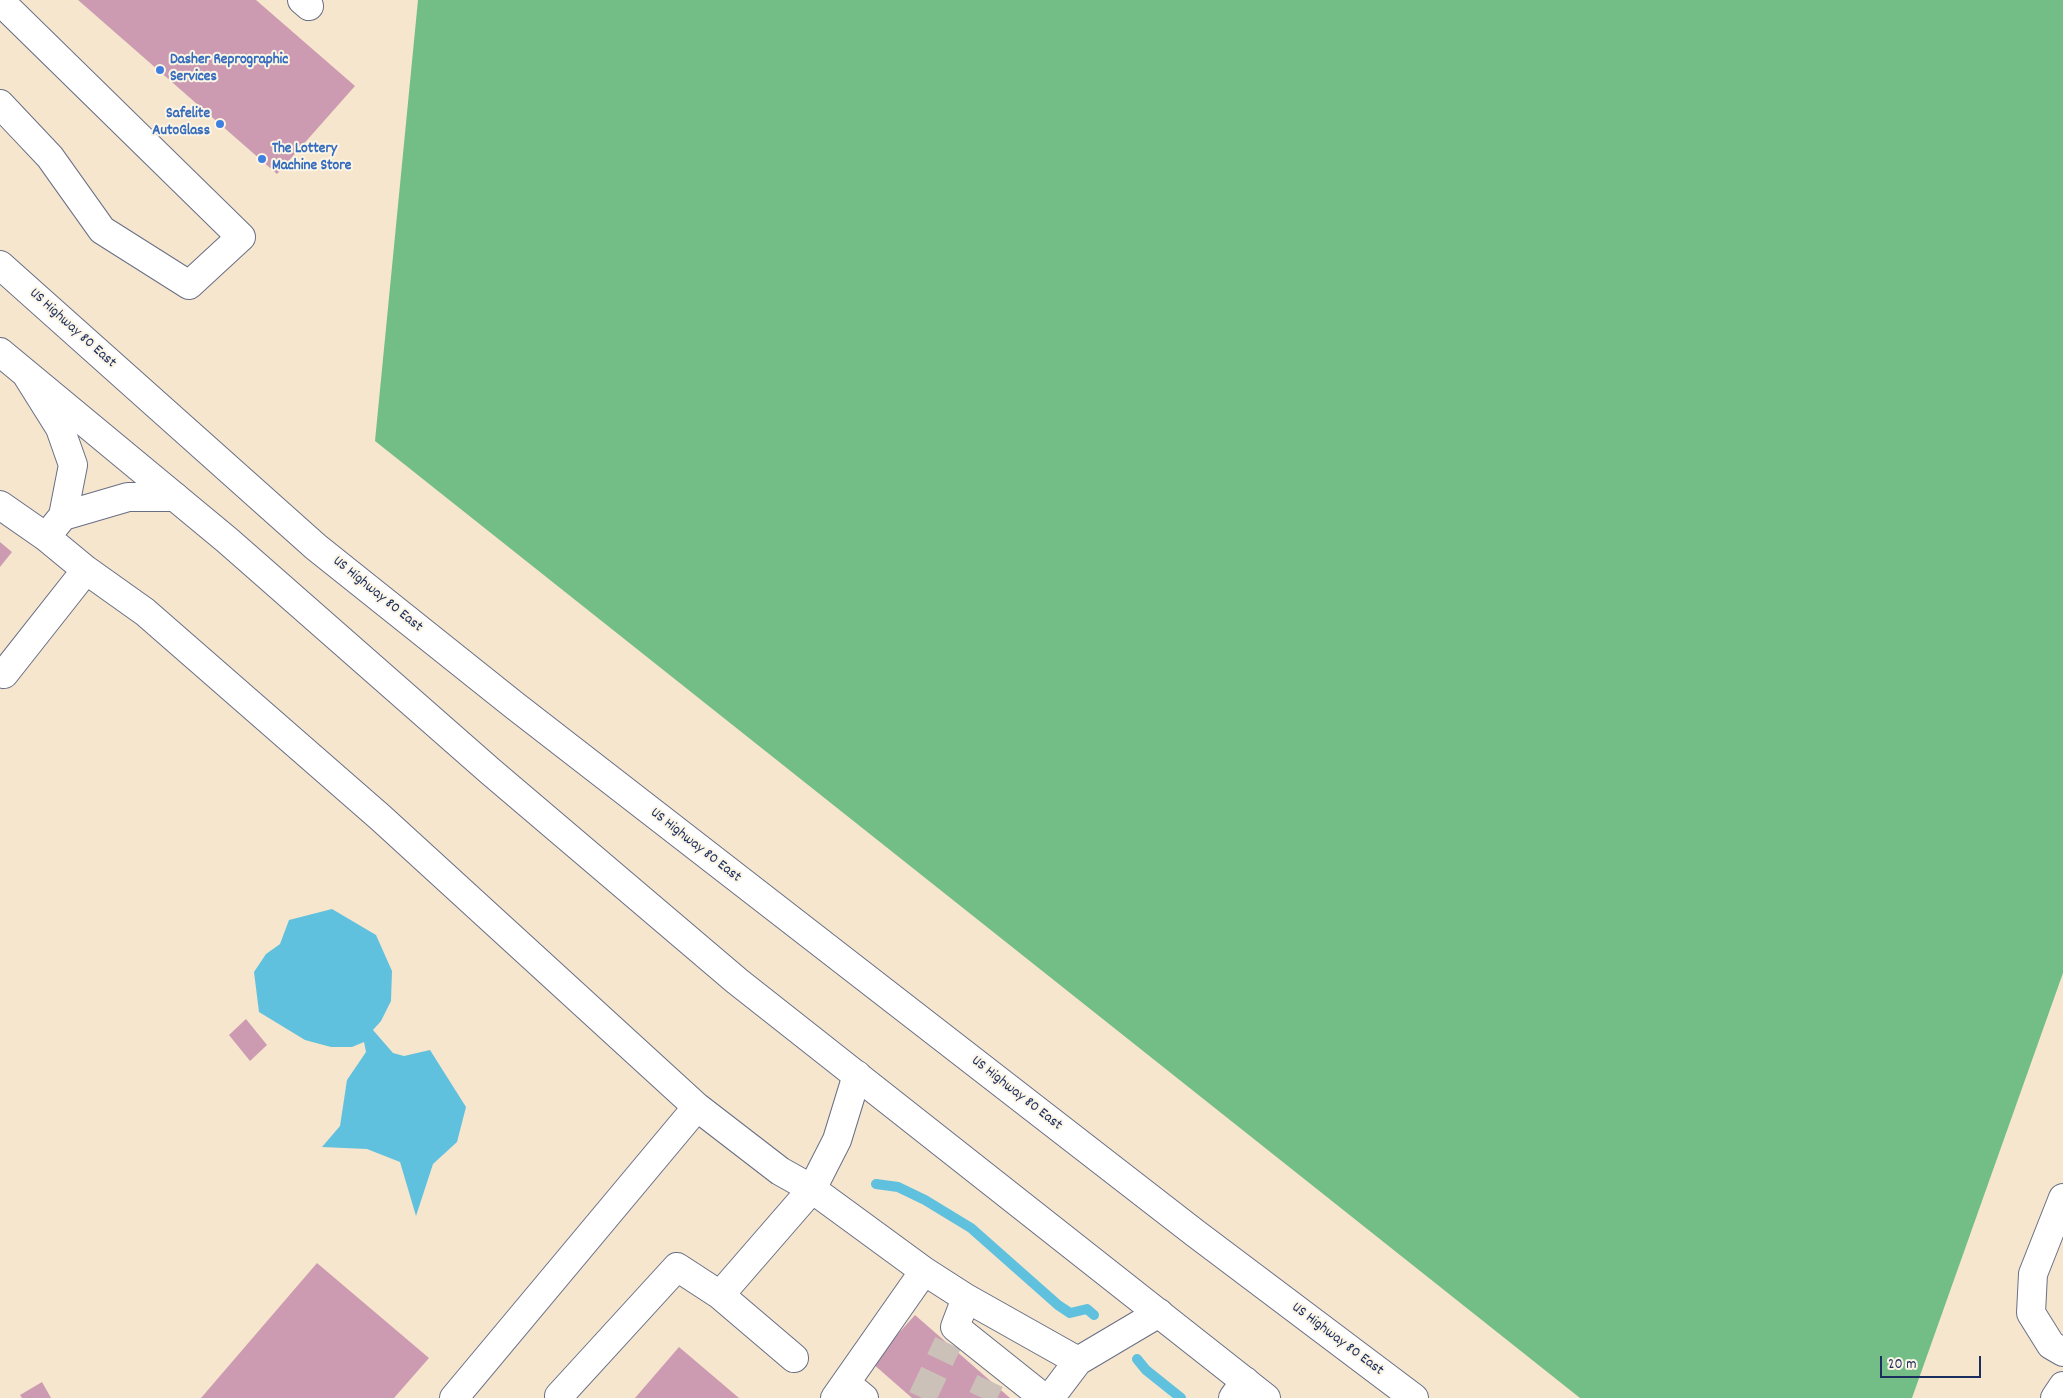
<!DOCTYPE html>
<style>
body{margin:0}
#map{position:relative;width:2063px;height:1398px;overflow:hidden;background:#f7e6ce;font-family:Dekko,sans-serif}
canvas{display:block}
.scale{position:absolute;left:1880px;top:1356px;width:101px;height:22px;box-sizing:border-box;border:2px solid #1b2f5e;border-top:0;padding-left:6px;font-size:15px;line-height:18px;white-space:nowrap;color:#1b2f5e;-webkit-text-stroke:4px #fcf5e5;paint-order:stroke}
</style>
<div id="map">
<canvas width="2063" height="1398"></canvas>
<div class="scale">20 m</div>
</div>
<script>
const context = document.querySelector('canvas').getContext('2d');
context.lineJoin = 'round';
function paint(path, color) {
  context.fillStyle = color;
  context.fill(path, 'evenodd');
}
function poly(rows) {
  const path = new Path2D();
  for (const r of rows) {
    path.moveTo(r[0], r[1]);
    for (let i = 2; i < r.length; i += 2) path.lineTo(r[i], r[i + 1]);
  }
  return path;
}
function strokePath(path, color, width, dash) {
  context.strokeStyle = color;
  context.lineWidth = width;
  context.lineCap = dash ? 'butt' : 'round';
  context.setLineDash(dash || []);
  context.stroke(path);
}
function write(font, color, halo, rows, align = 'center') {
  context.font = font + ' Dekko,sans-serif';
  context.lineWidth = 4;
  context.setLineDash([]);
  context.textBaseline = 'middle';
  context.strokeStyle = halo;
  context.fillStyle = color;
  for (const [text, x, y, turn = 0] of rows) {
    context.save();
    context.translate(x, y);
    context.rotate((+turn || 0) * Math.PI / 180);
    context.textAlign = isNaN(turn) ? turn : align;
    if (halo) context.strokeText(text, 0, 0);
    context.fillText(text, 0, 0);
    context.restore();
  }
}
paint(poly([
 [418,0,2063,0,2063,973,1912,1398,1580,1398,375,441]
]), '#73be86');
paint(poly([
 [332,909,376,935,392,971,391,1001,381,1021,373,1030,393,1053,404,1056,430,1050,466,1107,457,1142,433,1164,416,1216,400,1162,367,1149,322,1147,340,1126,347,1080,366,1052,364,1042,352,1047,331,1047,305,1040,259,1012,254,972,266,954,280,944,289,920]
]), '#5fc1dd');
strokePath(poly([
 [876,1184,898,1187,925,1200,971,1228,1058,1305,1070,1313,1087,1309,1094,1315],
 [1137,1359,1146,1370,1181,1398]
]), '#5fc1dd', 10);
paint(poly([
 [78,0,256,0,355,86,277,174],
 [0,542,12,552,0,567],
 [246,1019,267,1045,250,1061,229,1035],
 [317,1263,429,1358,394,1398,201,1398],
 [915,1315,1010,1398,912,1398,872,1363],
 [679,1347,739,1398,635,1398],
 [42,1382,51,1398,22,1398,20,1395]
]), '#cc9bb1');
strokePath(poly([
 [922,1398,948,1343],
 [982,1398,990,1381]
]), '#cbc1b8', 28, [28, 14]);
const minor = poly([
 [302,0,309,6],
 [0,1,241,237,189,285,102,230,50,157,0,104],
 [28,377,60,428,73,465,63,516,46,537],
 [0,505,46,537,86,570,145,612,381,818,697,1107,780,1171,812,1189,720,1295,677,1267,559,1396],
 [63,516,128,497,175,497],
 [0,671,4,674,86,570],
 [857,1075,837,1140,812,1189,924,1271,966,1298,1078,1361,1159,1313],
 [2063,1198,2033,1274,2031,1313,2051,1345,2063,1352],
 [720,1295,794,1358],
 [966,1298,955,1327,1044,1398],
 [847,1384,864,1398],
 [454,1398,697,1107],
 [835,1398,924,1271],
 [1050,1398,1078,1361],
 [1233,1398,1245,1381],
 [2055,1398,2063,1386]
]);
const major = poly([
 [0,265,316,547,514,705,1195,1233,1414,1398],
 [0,352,227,540,490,771,737,981,1266,1398]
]);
strokePath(minor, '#686f85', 30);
strokePath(major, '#686f85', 30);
strokePath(minor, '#fff', 28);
strokePath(major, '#fff', 28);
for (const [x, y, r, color] of [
 [160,70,5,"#3f7fe0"],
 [220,124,5,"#3f7fe0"],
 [262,159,5,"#3f7fe0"]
]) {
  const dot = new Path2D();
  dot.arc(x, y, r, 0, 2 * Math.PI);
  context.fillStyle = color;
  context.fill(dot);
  strokePath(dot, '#fcf5e5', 2);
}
write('bold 15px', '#366cbe', '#fcf5e5', [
 ["Dasher Reprographic",170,61],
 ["Services",170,78],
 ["Safelite",210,115,"right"],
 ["AutoGlass",210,132,"right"],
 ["The Lottery",272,150],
 ["Machine Store",272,167]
], 'left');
write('15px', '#1b2f5e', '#fcf5e5', [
 ["US Highway 80 East",72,329,42],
 ["US Highway 80 East",377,595,39],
 ["US Highway 80 East",695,846,38],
 ["US Highway 80 East",1016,1094,38],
 ["US Highway 80 East",1337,1340,37]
]);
</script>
